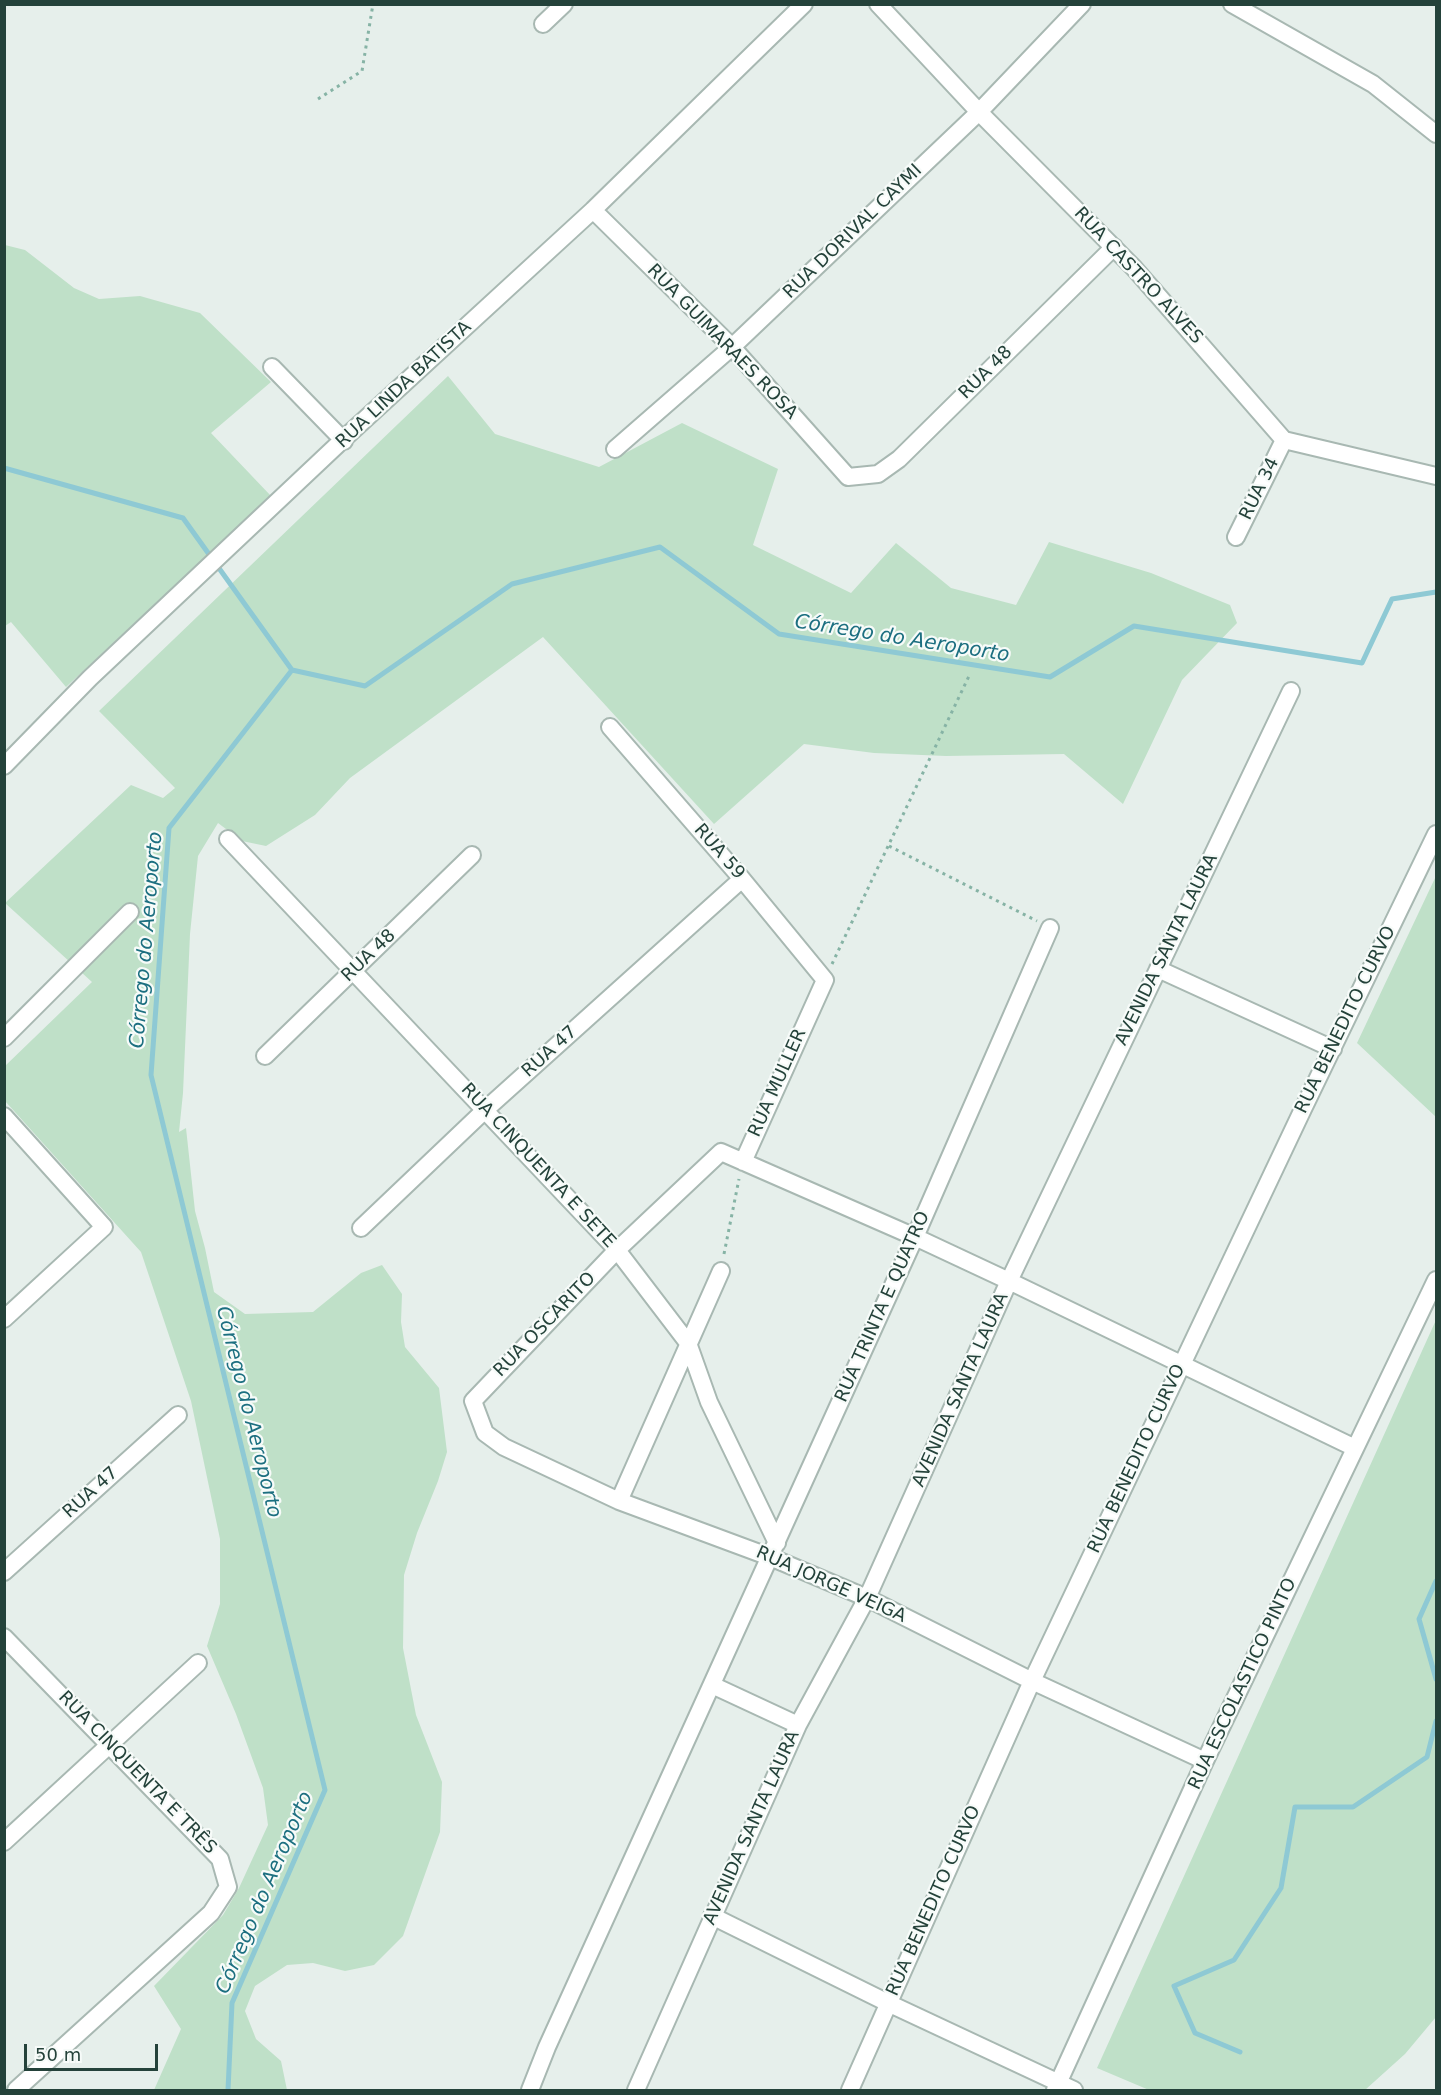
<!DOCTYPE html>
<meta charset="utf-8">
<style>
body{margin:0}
#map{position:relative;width:1441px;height:2095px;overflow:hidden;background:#e6efeb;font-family:"DejaVu Sans",sans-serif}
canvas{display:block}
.frame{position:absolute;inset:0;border:6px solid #24423a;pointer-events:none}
.scale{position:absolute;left:24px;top:2044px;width:134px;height:27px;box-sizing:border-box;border:3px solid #24423a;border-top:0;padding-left:8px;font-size:18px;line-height:21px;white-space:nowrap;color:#24423a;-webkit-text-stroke:4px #f7fbf9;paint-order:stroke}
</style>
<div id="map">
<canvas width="1441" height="2095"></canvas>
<div class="frame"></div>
<div class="scale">50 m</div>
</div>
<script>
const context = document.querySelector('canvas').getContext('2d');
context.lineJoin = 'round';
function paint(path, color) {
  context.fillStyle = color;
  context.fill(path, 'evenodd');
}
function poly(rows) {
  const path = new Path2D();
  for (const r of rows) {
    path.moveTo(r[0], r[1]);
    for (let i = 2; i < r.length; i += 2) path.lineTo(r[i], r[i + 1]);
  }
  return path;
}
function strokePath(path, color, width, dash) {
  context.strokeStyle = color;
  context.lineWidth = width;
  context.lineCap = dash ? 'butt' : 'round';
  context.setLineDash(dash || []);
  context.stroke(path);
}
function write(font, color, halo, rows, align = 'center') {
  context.font = font + ' "DejaVu Sans",sans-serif';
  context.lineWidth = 4.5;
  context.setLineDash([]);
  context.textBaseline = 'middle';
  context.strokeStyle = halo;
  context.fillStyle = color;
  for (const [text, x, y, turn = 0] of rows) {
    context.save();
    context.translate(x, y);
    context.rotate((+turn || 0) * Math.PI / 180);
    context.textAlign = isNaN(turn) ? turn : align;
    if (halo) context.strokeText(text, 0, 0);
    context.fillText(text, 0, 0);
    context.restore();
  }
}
paint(poly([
 [5,245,25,250,74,288,99,299,140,296,200,313,271,382,211,433,271,496,66,687,11,622,5,626],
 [448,376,495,434,599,467,682,423,778,469,753,545,851,593,896,543,951,588,1016,605,1049,542,1151,573,1230,605,1237,623,1182,680,1123,804,1064,754,946,756,874,753,804,744,714,824,543,637,350,778,315,815,266,846,242,841,218,823,198,856,190,934,183,1093,179,1132,186,1128,195,1211,205,1248,214,1292,245,1314,313,1312,361,1273,382,1265,402,1294,401,1322,405,1347,439,1388,447,1452,438,1481,417,1533,404,1575,403,1648,416,1715,442,1782,440,1832,403,1936,374,1965,345,1971,313,1963,287,1965,255,1986,245,2011,256,2039,281,2061,287,2090,154,2090,181,2029,154,1986,223,1915,239,1888,268,1825,263,1788,236,1714,207,1646,220,1604,220,1539,191,1401,141,1252,5,1101,5,1066,92,982,5,903,131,785,163,798,175,788,99,711],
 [1436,876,1436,1117,1357,1043],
 [1436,1320,1436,2017,1405,2054,1365,2090,1149,2090,1097,2068]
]), '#bfe0c8');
strokePath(poly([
 [4,468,183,518,292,670],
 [1436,1581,1419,1619,1436,1679],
 [1240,2052,1195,2033,1174,1986,1234,1960,1281,1888,1295,1807,1353,1807,1427,1757,1436,1721],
 [228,2090,232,2003,325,1790,151,1075,169,828,292,670,365,686,512,584,660,547,779,634,1050,677,1134,626,1362,663,1392,599,1436,592]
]), '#8ec9d4', 5);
const street = poly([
 [878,4,979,112,1134,268,1284,440,1436,476],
 [1232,4,1373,84,1436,134],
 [543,24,564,4],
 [593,210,732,347,848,477,878,474,899,459,1114,247],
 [272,367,344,441],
 [615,449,732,347,979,112,1082,4],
 [1236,537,1284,440],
 [610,727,742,879,825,980,743,1162],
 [4,766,90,678,350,433,593,210,804,4],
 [228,839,617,1250,688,1343,709,1402,777,1543],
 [1158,969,1333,1049],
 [4,1038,130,912],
 [265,1056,472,855],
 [4,1116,104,1227,4,1319],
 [361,1228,485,1110,742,879],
 [619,1501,721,1271],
 [4,1572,178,1415],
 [4,1637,220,1859,228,1887,211,1913,16,2090],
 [712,1685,798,1725],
 [1205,1761,1032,1681,867,1598,770,1557,619,1501,504,1447,485,1433,473,1401,617,1250,721,1152,915,1237,1009,1281,1355,1448],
 [4,1842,198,1663],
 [712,1916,888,2003,1074,2090],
 [530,2090,547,2047,915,1237,1050,928],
 [636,2090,798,1725,867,1598,1009,1281,1291,691],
 [850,2090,1032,1681,1303,1109,1436,834],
 [1055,2090,1205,1761,1436,1280]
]);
strokePath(street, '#a8b8b2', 20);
strokePath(poly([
 [318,99,362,71,373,4],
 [889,846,1037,921],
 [832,964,969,676],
 [724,1254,739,1179]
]), '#86b3a5', 3, [3, 4.5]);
strokePath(street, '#fff', 16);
write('18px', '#24423a', '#f7fbf9', [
 ["RUA DORIVAL CAYMI",853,232,-44],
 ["RUA CASTRO ALVES",1138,276,47],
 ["RUA GUIMARAES ROSA",722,342,46],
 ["RUA 48",986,373,-45],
 ["RUA LINDA BATISTA",404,385,-43],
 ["RUA 34",1260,489,-64],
 ["RUA 59",719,852,49],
 ["AVENIDA SANTA LAURA",1167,950,-64],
 ["RUA 48",369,956,-44],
 ["RUA BENEDITO CURVO",1346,1020,-64],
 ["RUA 47",550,1052,-42],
 ["RUA MULLER",778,1083,-66],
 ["RUA CINQUENTA E SETE",538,1166,47],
 ["RUA TRINTA E QUATRO",883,1307,-66],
 ["RUA OSCARITO",545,1325,-46],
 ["AVENIDA SANTA LAURA",961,1390,-66],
 ["RUA BENEDITO CURVO",1137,1459,-65],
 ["RUA 47",91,1493,-42],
 ["RUA JORGE VEIGA",831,1585,24],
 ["RUA ESCOLASTICO PINTO",1243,1684,-65],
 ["RUA CINQUENTA E TRÊS",137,1773,46],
 ["AVENIDA SANTA LAURA",752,1828,-66],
 ["RUA BENEDITO CURVO",934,1901,-66]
]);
write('italic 20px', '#1c6f80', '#f7fbf9', [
 ["Córrego do Aeroporto",902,639,9],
 ["Córrego do Aeroporto",147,940,-85],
 ["Córrego do Aeroporto",248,1412,76],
 ["Córrego do Aeroporto",265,1893,-67]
]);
</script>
